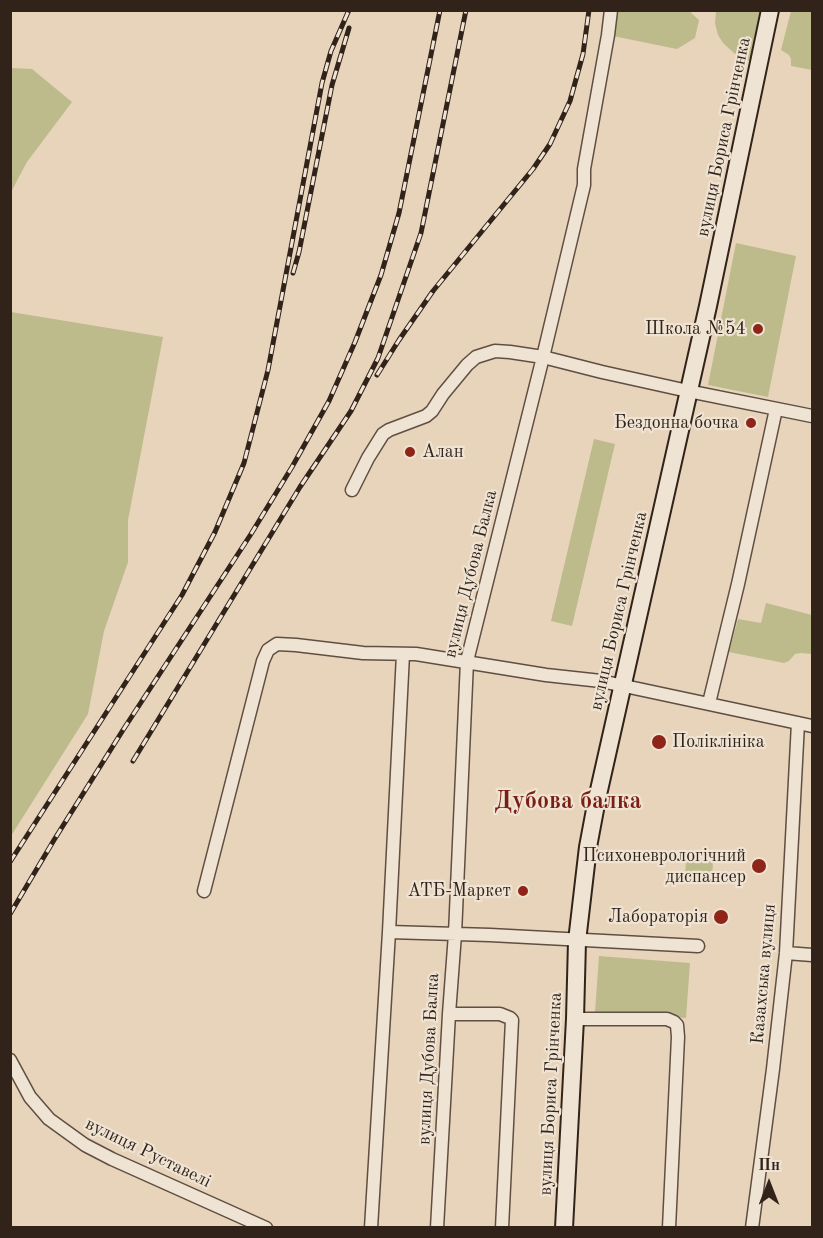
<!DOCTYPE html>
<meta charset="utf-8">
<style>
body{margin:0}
#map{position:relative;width:823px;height:1238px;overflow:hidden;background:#e7d4bb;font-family:"Old Standard TT",serif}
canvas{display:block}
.frame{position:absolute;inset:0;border:12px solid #32231a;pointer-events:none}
.north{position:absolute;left:739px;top:1154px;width:60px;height:60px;-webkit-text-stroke:4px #efe3d3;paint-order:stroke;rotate:0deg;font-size:16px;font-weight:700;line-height:24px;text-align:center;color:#32231a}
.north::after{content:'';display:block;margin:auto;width:21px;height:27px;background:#32231a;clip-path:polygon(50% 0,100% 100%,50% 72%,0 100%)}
</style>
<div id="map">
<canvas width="823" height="1238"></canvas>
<div class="frame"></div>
<div class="north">Пн</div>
</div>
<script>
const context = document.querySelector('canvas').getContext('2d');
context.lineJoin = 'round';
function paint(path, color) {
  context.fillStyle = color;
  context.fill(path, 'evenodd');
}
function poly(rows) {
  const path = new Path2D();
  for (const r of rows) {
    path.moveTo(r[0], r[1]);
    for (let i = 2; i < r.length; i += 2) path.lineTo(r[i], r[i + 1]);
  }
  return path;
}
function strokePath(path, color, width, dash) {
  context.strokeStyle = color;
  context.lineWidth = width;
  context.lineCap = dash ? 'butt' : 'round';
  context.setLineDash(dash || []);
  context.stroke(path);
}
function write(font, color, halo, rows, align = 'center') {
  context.font = font + ' "Old Standard TT",serif';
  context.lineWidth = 4.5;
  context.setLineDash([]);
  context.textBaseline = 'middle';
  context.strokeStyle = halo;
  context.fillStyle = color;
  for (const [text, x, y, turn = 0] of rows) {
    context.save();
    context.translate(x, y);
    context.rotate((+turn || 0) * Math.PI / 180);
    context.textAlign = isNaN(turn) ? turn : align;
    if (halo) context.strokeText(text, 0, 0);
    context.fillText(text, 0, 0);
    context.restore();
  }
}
paint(poly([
 [611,11,689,11,699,20,695,38,677,49,608,35],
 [716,11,770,11,759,64,749,61,734,53,723,43,718,35,715,23],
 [791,11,812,11,812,70,791,66,791,59,789,55,781,50],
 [11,68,32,69,72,102,27,162,11,192],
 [736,243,796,256,768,397,708,385],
 [11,312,163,337,128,520,128,562,104,631,88,714,11,836],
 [594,439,615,444,572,626,551,621],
 [766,603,812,615,812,654,801,653,795,654,789,661,784,663,729,652,738,619,761,623],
 [686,860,713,861,712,880,685,879],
 [599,956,690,963,686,1018,595,1012]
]), '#bdbb8b');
const street = poly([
 [352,490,368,458,383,434,389,430,426,416,432,411,443,394,467,365,476,357,495,351,510,352,543,357,602,372,688,391,812,416],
 [709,703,738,584,776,409],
 [204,891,263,661,268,650,277,644,296,645,363,653,416,654,546,675,601,681,812,726],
 [389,932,490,935,698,946],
 [786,953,812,955],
 [449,1014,500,1014,510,1018,512,1020,502,1228],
 [575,1019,667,1019,674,1022,677,1025,678,1037,669,1228],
 [10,1060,30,1097,49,1119,85,1145,112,1159,266,1228],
 [371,1228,389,932,403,654],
 [437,1228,449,1014,455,934,467,661,543,357,584,185,584,169,608,35,611,10],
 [752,1228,773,1069,786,953,798,723]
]);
const secondary = poly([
 [564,1228,575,1019,577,941,588,847,597,799,708,306,770,10]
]);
strokePath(street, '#5f4f42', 15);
strokePath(secondary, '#32231a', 20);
strokePath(street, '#efe3d3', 12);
strokePath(secondary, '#efe3d3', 16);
const rail = poly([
 [293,273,299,252,332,85,349,28],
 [377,375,399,340,433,291,533,169,550,144,570,101,583,54,589,10],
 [133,761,300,487,351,411,378,358,421,233,466,10],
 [10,862,182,595,215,532,244,463,268,370,322,83,331,51,349,10],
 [10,914,54,840,123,730,251,534,292,467,329,401,355,342,381,275,399,213,440,10]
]);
strokePath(rail, '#32231a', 5);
strokePath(rail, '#efe3d3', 3, [9]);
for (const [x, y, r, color] of [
 [758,329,6,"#8f2418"],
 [751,423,6,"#8f2418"],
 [410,452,6,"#8f2418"],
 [659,742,8,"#8f2418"],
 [759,866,8,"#8f2418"],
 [523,891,6,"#8f2418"],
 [721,917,8,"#8f2418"]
]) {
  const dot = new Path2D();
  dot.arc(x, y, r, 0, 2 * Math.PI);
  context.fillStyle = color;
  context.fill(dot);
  strokePath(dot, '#efe3d3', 2);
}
write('18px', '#32231a', '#efe3d3', [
 ["вулиця Бориса Грінченка",724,137,-78],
 ["вулиця Дубова Балка",471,574,-76],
 ["вулиця Бориса Грінченка",619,611,-77],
 ["Казахська вулиця",764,974,-85],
 ["вулиця Дубова Балка",429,1059,-87],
 ["вулиця Бориса Грінченка",551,1094,-87],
 ["вулиця Руставелі",148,1153,26]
]);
write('18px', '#32231a', '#efe3d3', [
 ["Школа №54",746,329],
 ["Бездонна бочка",739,423],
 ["Алан",422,452,"left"],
 ["Поліклініка",672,742,"left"],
 ["Психоневрологічний",746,856],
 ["диспансер",746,877],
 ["АТБ-Маркет",511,891],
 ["Лабораторія",708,917]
], 'right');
write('bold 24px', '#7a1f14', '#efe3d3', [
 ["Дубова балка",568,802]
]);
</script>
